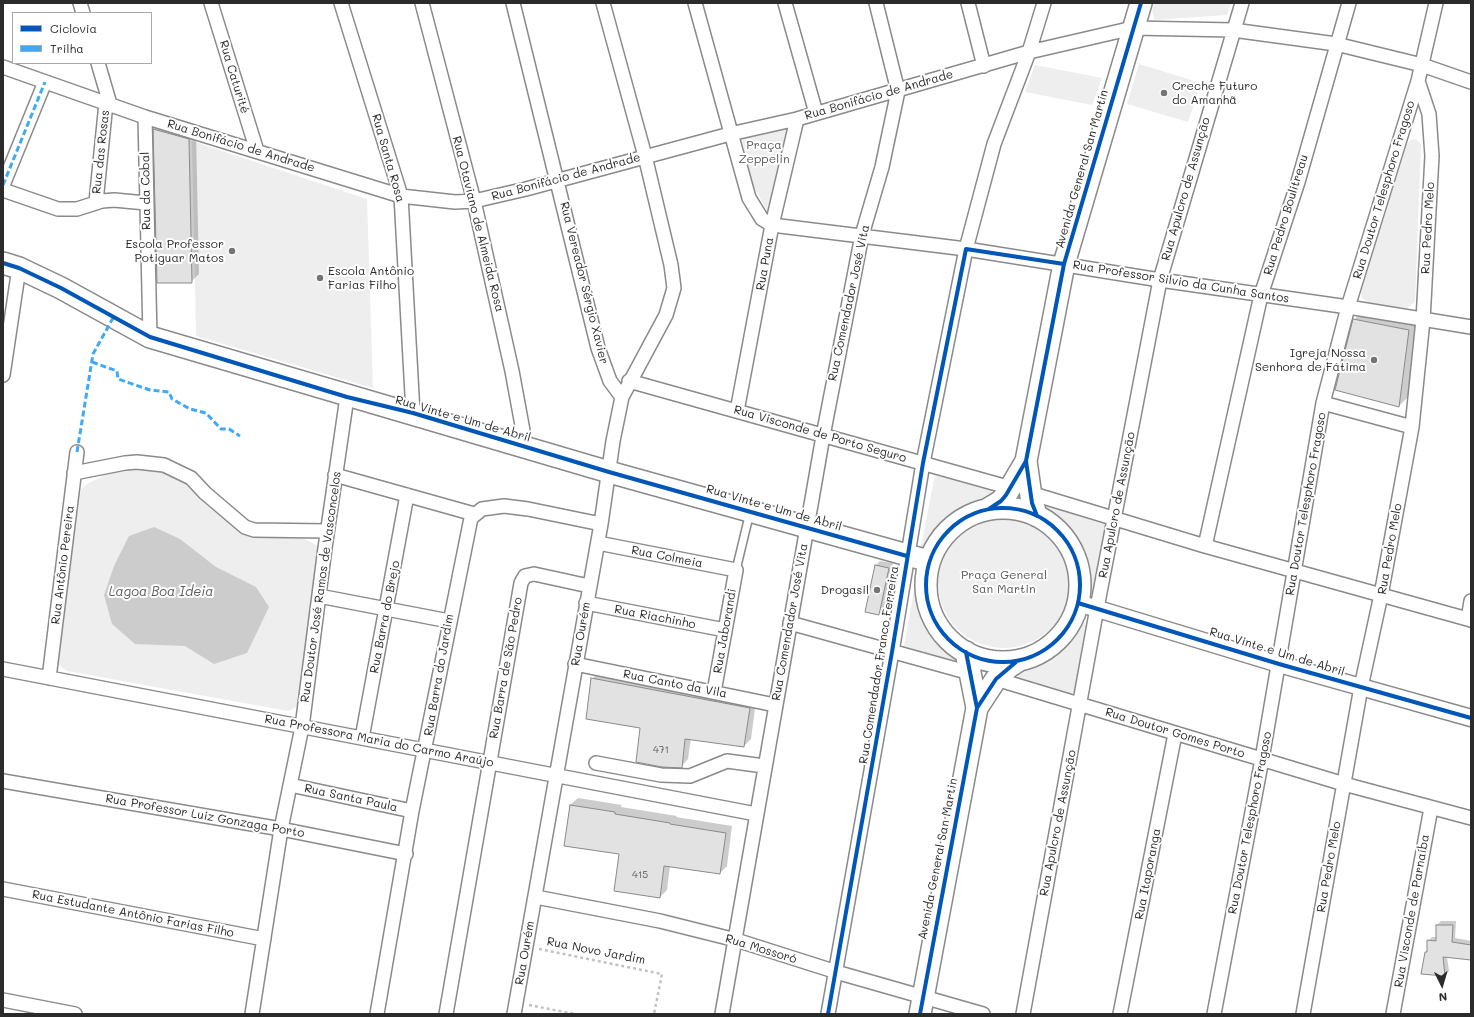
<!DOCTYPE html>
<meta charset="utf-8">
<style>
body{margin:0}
#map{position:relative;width:1474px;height:1017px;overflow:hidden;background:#fff;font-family:Mali,sans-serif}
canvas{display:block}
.frame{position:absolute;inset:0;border:4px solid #2b2b2b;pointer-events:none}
.legend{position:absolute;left:12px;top:12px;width:140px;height:52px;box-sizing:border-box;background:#fff;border:1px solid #aaa;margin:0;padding:5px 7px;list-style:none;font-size:12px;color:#2b2b2b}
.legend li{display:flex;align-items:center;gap:8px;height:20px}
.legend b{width:20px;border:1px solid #aaa}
.north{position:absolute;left:1422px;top:965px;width:40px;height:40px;-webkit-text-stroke:3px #fff;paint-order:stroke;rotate:175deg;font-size:11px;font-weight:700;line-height:16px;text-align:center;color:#2b2b2b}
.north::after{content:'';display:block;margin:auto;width:14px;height:18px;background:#2b2b2b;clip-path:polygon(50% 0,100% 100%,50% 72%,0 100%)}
</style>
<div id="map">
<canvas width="1474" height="1017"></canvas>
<div class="frame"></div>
<ul class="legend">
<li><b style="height:5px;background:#0057b8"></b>Ciclovia</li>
<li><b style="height:5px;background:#3fa9f5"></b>Trilha</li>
</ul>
<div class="north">N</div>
</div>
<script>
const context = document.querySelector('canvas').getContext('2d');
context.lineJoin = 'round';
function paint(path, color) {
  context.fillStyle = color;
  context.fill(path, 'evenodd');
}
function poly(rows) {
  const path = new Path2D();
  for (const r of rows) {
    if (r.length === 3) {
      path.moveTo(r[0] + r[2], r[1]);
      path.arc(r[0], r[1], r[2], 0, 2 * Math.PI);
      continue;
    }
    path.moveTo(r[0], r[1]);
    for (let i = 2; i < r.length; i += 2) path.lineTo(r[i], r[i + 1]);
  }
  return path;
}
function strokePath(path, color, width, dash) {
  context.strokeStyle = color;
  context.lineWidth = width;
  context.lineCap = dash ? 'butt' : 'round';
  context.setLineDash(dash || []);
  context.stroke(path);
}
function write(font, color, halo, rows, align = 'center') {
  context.font = font + ' Mali,sans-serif';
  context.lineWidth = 4;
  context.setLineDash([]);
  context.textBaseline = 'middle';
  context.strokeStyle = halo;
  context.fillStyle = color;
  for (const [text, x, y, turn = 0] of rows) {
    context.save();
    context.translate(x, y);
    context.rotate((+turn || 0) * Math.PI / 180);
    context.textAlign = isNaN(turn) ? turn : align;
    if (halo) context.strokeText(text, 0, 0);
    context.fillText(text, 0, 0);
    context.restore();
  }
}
paint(poly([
 [1154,3,1231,3,1227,15,1155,20,1152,11],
 [1139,64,1201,83,1188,122,1127,104],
 [1035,65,1102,78,1092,105,1025,92],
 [789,128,769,211,767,211,752,183,742,140,744,137],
 [1416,139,1421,145,1415,302,1407,308,1368,303,1362,298,1361,292,1407,144,1410,140],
 [192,141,367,199,373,388,196,336],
 [132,467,151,468,179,475,232,522,295,534,318,546,319,549,298,705,293,709,288,711,67,671,57,664,81,489,87,484,105,475],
 [935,475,1002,494,971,505,958,512,947,520,937,531,926,549,923,549,921,546],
 [1043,505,1106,525,1093,593,1090,593,1088,591,1085,564,1075,540,1062,522,1041,506],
 [1004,582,66],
 [917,574,919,575,921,599,927,618,940,638,964,659,962,665,904,646],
 [1083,621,1087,627,1074,692,1070,693,1013,676,1014,669,1055,650,1070,637,1081,622]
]), '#eee');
paint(poly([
 [154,527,180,539,216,567,256,587,269,607,247,653,214,664,185,646,135,644,112,624,104,595,114,566,129,536]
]), '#ccc');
paint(poly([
 [162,122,196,132,199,274,191,282,158,282,154,129],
 [1364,310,1419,321,1409,396,1399,406,1354,320],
 [880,561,893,563,884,609,879,614,876,565],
 [599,672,756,701,751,739,744,746,691,738,688,759,681,767,592,679],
 [578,798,622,805,621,807,677,816,676,817,732,826,727,866,720,873,670,866,667,890,660,897,620,853,565,845,570,805],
 [1441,921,1456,921,1455,938,1471,941,1471,959,1447,957,1449,971,1445,975,1422,973,1426,952,1428,949,1428,941,1432,937,1437,937,1437,925]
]), '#0003');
const building = poly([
 [153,129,189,139,192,283,157,283,153,129],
 [1353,319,1409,330,1399,407,1335,390,1353,319],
 [875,565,889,568,879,615,865,612,875,565],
 [591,678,750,708,744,747,685,739,682,768,662,767,636,762,640,728,586,719,591,678],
 [570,805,615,812,615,814,670,823,670,824,726,833,720,874,664,866,660,898,614,891,619,854,564,846,570,805],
 [1436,925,1453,925,1452,942,1471,945,1471,960,1443,957,1445,976,1421,974,1425,952,1427,952,1427,940,1436,941,1436,925]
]);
paint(building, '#e2e2e2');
strokePath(building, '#8a8a8a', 1);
const service = poly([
 [736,570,750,512]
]);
const minor = poly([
 [80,3,83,13],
 [211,3,257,151],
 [341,3,401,196,413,413],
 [422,3,474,201,512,371,526,447],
 [513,3,598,348,610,381,622,397],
 [695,3,749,198,762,219,772,225,966,249,1160,280,1348,307,1471,327],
 [785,3,816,113],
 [968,3,984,66],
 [98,63,110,104],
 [3,67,145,117,401,196,455,202,474,201,526,189,730,134,797,119,1029,52,1133,28,1233,30,1336,44,1422,65,1471,82],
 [145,117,150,337],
 [3,185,45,82],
 [3,190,58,209,77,209,102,201,114,200,146,203],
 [96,202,106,103],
 [3,375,19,268],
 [629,381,1011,488],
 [1323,403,1412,427],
 [737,411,772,225,797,119],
 [74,473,125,463,137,462,164,465,191,478,205,493,245,527,254,530,327,531],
 [335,475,474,514],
 [1030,493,1205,546,1471,620],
 [598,543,736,570,714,692],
 [1205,546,1261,295,1298,182,1349,3],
 [319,596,449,621],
 [586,603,725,630],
 [1468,619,1471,601],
 [790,623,970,673],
 [575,664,775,705],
 [3,669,756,814],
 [49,678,77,452],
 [996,679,1344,784,1471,818],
 [362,738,407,495],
 [596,763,661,775,690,776,727,761,764,766],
 [3,781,281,829,406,854],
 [290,785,412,811],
 [3,889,264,939],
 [536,897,660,921,736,940,843,974,983,1014],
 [3,1000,75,1014],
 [252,1014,281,829,302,727,325,548,347,397],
 [377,1014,412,811,471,518,482,509,504,506,528,509,601,524],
 [446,1014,521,583,525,576,534,574,589,586],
 [514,1014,601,524,613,441,622,397,666,315,674,288,671,265,645,156,603,3],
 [722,1014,823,436,862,235,882,167,898,91,876,3],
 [828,1014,892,652,923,463,966,249,994,144,1029,52,1044,3],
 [1023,1014,1097,608,1160,280,1242,3],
 [1120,1014,1175,734],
 [1214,1014,1262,759,1323,403,1348,307,1418,81,1436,3],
 [1303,1014,1361,687,1381,595,1412,427,1423,320,1432,156,1429,114,1418,81],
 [1393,1014,1431,808]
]);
const tertiary = poly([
 [1078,603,1279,664,1471,718]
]);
const primary = poly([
 [3,263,19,268,61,288,150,337,609,472,929,561],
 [1003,585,77],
 [988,509,1001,501,1006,495,1026,461],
 [1037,516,1032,503,1026,461,1064,264,1141,3],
 [966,652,977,708],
 [920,1014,977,708,996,679,1009,667,1020,660]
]);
strokePath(service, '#8a8a8a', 10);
strokePath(minor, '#8a8a8a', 16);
strokePath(tertiary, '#8a8a8a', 19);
strokePath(primary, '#8a8a8a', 24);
strokePath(poly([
 [539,949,662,974,654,1014],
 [529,1005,575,1014]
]), '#c2c2c2', 2.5, [3, 3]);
strokePath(service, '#fff', 7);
strokePath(minor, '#fff', 13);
strokePath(tertiary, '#fff', 16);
strokePath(primary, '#fff', 21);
strokePath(poly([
 [3,185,45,82],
 [92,362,117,371,118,379,150,390,169,392,172,399,190,409,206,413,221,429,229,429,240,436],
 [77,452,93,354,113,318]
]), '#3fa9f5', 3, [6, 3]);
strokePath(poly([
 [3,263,19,268,61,288,150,337,347,397,413,413,609,472,907,556],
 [1003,585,77],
 [989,509,1001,501,1006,495,1026,461],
 [1037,516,1032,503,1026,461,1064,264,1141,3],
 [1078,603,1279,664,1471,718],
 [966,652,977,708],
 [828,1014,892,652,923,463,966,249,1064,264],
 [920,1014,977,708,996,679,1016,662]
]), '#0057b8', 4);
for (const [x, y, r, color] of [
 [1164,93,4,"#757575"],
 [232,251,4,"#757575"],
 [320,278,4,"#757575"],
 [1374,360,4,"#757575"],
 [877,590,4,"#757575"]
]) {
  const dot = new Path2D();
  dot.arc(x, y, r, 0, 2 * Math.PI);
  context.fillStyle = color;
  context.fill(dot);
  strokePath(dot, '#fff', 1.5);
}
write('10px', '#595959', null, [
 ["471",661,750],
 ["415",640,875]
]);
write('12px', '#2b2b2b', '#fff', [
 ["Rua Caturité",234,77,73],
 ["Rua Bonifácio de Andrade",879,95,-16],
 ["Rua Bonifácio de Andrade",241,146,17],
 ["Rua das Rosas",101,152,-84],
 ["Rua Santa Rosa",388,158,74],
 ["Avenida General San Martin",1082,169,-74],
 ["Rua Bonifácio de Andrade",566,177,-15],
 ["Rua Apulcro de Assunção",1186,189,-74],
 ["Rua Doutor Telesphoro Fragoso",1384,190,-73],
 ["Rua da Cobal",146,191,-91],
 ["Rua Pedro Boulitreau",1286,215,-73],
 ["Rua Otaviano de Almeida Rosa",478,224,76],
 ["Rua Pedro Melo",1428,228,-87],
 ["Rua Puna",765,264,-80],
 ["Rua Professor Silvio da Cunha Santos",1181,282,9],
 ["Rua Vereador Sérgio Xavier",584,283,76],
 ["Rua Comendador José Vita",849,303,-78],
 ["Rua Vinte e Um de Abril",463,419,16],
 ["Rua Visconde de Porto Seguro",820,434,16],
 ["Rua Doutor Telesphoro Fragoso",1306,504,-80],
 ["Rua Apulcro de Assunção",1117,505,-79],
 ["Rua Vinte e Um de Abril",774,508,16],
 ["Rua Pedro Melo",1390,549,-80],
 ["Rua Colmeia",667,557,11],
 ["Rua Antônio Pereira",63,565,-83],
 ["Rua Doutor José Ramos de Vasconcelos",321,587,-82],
 ["Rua Barra do Brejo",385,617,-79],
 ["Rua Riachinho",655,617,11],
 ["Rua Comendador José Vita",790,622,-80],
 ["Rua Jaborandi",725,631,-80],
 ["Rua Ourém",581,634,-80],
 ["Rua Vinte e Um de Abril",1277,652,17],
 ["Rua Comendador Franco Ferreira",879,665,-81],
 ["Rua Barra de São Pedro",506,668,-80],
 ["Rua Barra do Jardim",439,675,-80],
 ["Rua Canto da Vila",675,684,11],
 ["Rua Doutor Gomes Porto",1175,733,17],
 ["Rua Professora Maria do Carmo Araújo",379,741,11],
 ["Rua Santa Paula",351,798,12],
 ["Rua Professor Luiz Gonzaga Porto",205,816,10],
 ["Rua Apulcro de Assunção",1058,823,-79],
 ["Rua Doutor Telesphoro Fragoso",1250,823,-79],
 ["Avenida General San Martin",938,859,-79],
 ["Rua Pedro Melo",1329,867,-80],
 ["Rua Itaporanga",1148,874,-79],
 ["Rua Visconde de Parnaíba",1412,911,-80],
 ["Rua Estudante Antônio Farias Filho",133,914,11],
 ["Rua Mossoró",761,949,17],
 ["Rua Novo Jardim",596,951,11],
 ["Rua Ourém",525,953,-80]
]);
write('12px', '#2b2b2b', '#fff', [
 ["Creche Futuro",1172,86,"left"],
 ["do Amanhã",1172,100,"left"],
 ["Escola Professor",224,244],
 ["Potiguar Matos",224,258],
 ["Escola Antônio",328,271,"left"],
 ["Farias Filho",328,285,"left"],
 ["Igreja Nossa",1366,353],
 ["Senhora de Fátima",1366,367],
 ["Drogasil",869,590]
], 'right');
write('12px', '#585858', '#fff', [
 ["Praça",764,145],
 ["Zeppelin",764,159],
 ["Praça General",1004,575],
 ["San Martin",1004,589]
]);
write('italic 13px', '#5c5c5c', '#fff', [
 ["Lagoa Boa Ideia",161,592]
]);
</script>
